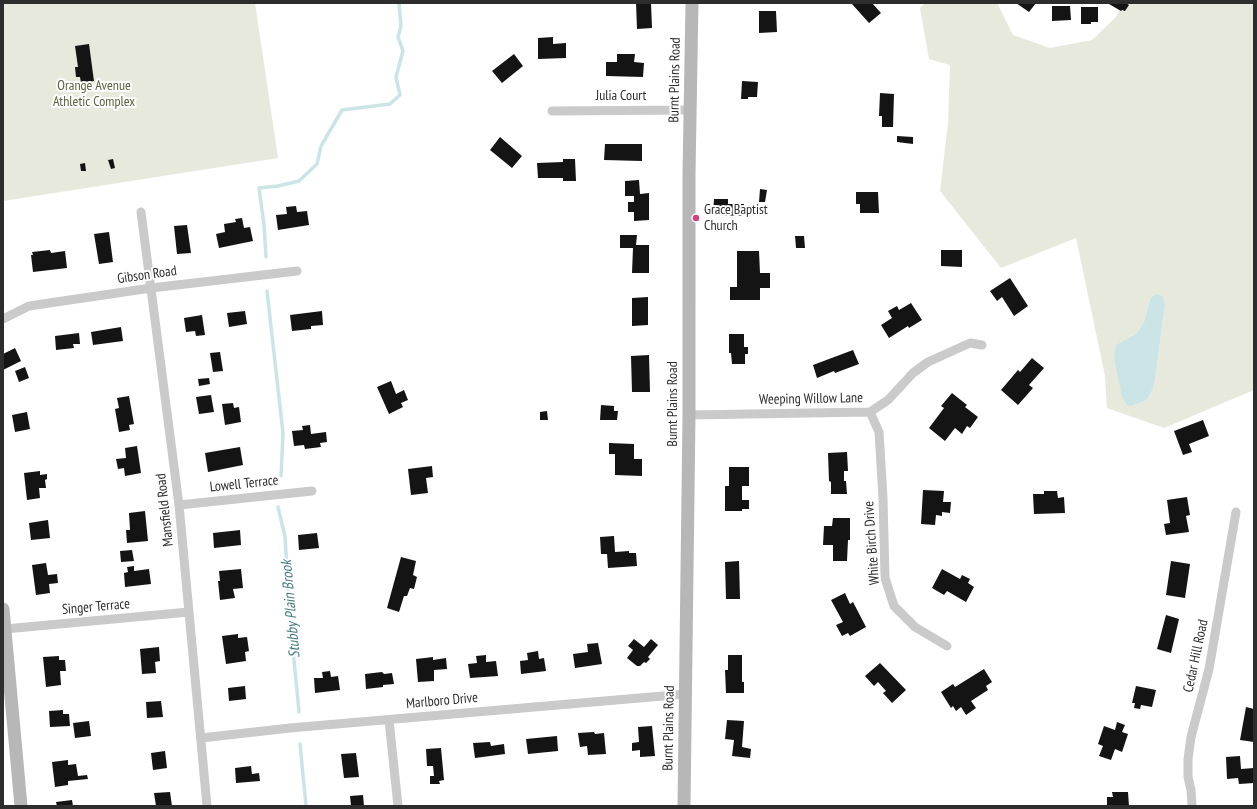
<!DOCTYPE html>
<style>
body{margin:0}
#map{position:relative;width:1257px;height:809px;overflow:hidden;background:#fff;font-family:"PT Sans Narrow",sans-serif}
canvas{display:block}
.frame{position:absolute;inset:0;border:4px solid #2d2d2d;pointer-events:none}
</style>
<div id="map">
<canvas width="1257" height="809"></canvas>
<div class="frame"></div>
</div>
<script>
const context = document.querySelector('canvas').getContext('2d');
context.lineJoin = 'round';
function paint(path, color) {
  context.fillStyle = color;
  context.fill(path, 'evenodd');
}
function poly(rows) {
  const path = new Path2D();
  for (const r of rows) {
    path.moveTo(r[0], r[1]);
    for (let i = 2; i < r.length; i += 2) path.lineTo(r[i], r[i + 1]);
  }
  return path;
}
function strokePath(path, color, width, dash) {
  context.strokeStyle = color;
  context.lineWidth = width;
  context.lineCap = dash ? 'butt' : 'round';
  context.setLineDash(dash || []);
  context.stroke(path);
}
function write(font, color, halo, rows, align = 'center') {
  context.font = font + ' "PT Sans Narrow",sans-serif';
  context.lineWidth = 4;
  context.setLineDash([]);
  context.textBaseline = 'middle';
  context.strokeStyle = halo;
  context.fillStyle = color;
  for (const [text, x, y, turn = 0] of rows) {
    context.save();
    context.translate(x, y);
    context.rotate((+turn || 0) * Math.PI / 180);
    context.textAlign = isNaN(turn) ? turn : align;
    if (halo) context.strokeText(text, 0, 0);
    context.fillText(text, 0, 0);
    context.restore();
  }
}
paint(poly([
 [3,3,255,3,278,158,3,201],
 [925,3,997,3,1013,35,1050,48,1092,40,1116,17,1123,3,1254,3,1254,390,1164,428,1107,408,1105,376,1076,238,1001,268,940,191,948,123,950,65,929,59,920,8],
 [1150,299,1165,305,1156,373,1151,393,1149,397,1145,401,1132,406,1132,336,1136,334,1144,322]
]), '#e7e9dd');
paint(poly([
 [1157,294,1162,296,1164,300,1165,305,1156,373,1153,388,1149,397,1145,401,1132,406,1127,405,1122,397,1115,363,1114,354,1116,345,1136,334,1144,322,1150,299,1153,296]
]), '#cbe5e7');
strokePath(poly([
 [266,257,264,225,259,188,278,186,299,181,317,164,321,146,342,110,390,104,400,95,396,77,403,51,398,37,401,26,399,3],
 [267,291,283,433,281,476],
 [278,507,285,537,290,619,299,712],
 [300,744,306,806]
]), '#cbe5e7', 3.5);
paint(poly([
 [636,3,651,3,652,28,637,29],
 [853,3,872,3,881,13,869,23,852,4],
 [1016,3,1036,3,1029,12],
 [1109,3,1126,3,1129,5,1125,11,1122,10,1121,11,1109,4],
 [1052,6,1070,6,1071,20,1052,21],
 [1081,7,1098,7,1098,22,1091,22,1091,24,1081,24],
 [759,11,776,11,777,32,759,33],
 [553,37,553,44,566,43,566,58,538,59,538,38],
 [89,44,94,81,81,83,80,77,76,77,75,67,78,67,75,46],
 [514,54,523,66,502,83,492,71],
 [617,54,635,54,634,62,644,63,643,77,606,76,606,62,617,62],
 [742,81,758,82,757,97,748,97,748,99,741,99],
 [880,93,894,94,893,127,882,127,882,116,879,116],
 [897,136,913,137,913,144,897,142],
 [500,137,522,156,512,168,490,150],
 [605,144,642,144,642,161,604,160],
 [113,159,115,168,111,169,108,160],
 [563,159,575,159,576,181,563,181,563,178,538,178,537,163,563,162],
 [85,163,86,171,81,171,80,164],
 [639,180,640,194,649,193,649,220,634,221,634,212,628,212,628,202,634,202,634,196,625,196,625,181],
 [760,189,767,190,765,202,759,202],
 [856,192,878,192,879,213,860,213,860,204,856,204],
 [714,199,728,199,728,204,744,204,744,216,713,215],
 [296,206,297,212,307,211,309,225,278,230,276,215,287,214,286,207],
 [242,218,244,228,250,227,253,241,219,248,216,234,225,232,224,224,236,222,235,219],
 [187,225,191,253,177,254,174,226],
 [109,232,113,262,99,264,94,234],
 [620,235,637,235,636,245,649,245,649,273,632,273,633,248,620,248],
 [795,236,804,236,805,248,796,248],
 [50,250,51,253,65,251,67,268,33,272,31,255,33,255,32,252],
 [941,250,962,250,962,267,941,266],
 [737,251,759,251,760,273,770,273,770,288,760,288,760,300,730,300,730,287,737,287],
 [1010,278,1028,306,1014,316,1002,297,997,301,990,291],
 [648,297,648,325,632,326,632,298],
 [911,303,922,320,909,328,908,326,889,338,881,325,892,318,888,311,897,306,899,310],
 [245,311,247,324,229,327,227,313],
 [322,311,323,325,311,326,311,329,292,331,290,315],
 [202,315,205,335,196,336,195,331,186,332,184,318],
 [121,327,123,341,93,345,91,332],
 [79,333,80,344,73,344,74,348,56,350,55,336],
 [729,334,744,334,744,347,748,347,748,354,745,354,745,364,732,364,731,353,729,353],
 [15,348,21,361,3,370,3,354],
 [853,350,859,364,835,373,834,371,817,378,813,365],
 [220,352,223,371,213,372,210,353],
 [649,355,650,392,632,392,631,356],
 [1032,358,1044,368,1029,385,1033,388,1018,405,1001,390,1018,370,1020,372],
 [25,367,29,378,19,382,15,371],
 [209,378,210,384,199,386,198,379],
 [391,381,396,394,404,390,408,400,401,403,403,407,389,414,377,387],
 [952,393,967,405,965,407,978,417,970,428,967,426,962,434,955,428,945,441,929,428,944,408,941,406],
 [211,395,214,412,199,414,196,397],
 [129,396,134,424,129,425,130,430,119,432,115,409,119,408,117,398],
 [233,403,234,408,239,407,241,422,225,425,222,404],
 [601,405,614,406,614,411,618,411,617,420,600,420],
 [547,411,548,420,540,420,540,412],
 [27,412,30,429,15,432,12,415],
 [1203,420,1209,436,1189,444,1192,452,1183,455,1174,431],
 [310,425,311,434,326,432,327,442,320,443,321,447,305,449,304,445,294,446,292,431,303,430,302,426],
 [609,443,634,444,634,459,642,459,642,476,615,475,615,454,609,454],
 [137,446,141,473,125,476,124,468,118,469,116,459,126,458,125,448],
 [240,447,243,465,208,472,205,453],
 [847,452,848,471,844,471,844,481,846,481,847,494,831,494,831,482,829,481,828,453],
 [432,466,433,477,426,478,428,493,411,495,408,469],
 [729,467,749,467,749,486,742,486,742,500,749,500,749,509,742,509,742,511,725,511,725,486,729,486],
 [40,471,40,475,47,474,47,479,45,480,46,488,39,488,40,498,27,500,24,473],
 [923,490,944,491,943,502,951,502,950,513,942,512,942,516,936,515,935,525,921,524],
 [1044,491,1057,491,1058,498,1064,497,1065,513,1034,514,1033,494,1044,494],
 [1187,497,1190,515,1186,516,1189,532,1166,535,1164,524,1170,523,1167,500],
 [145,511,148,541,127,543,126,530,130,530,129,513],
 [833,518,850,518,850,540,848,540,847,561,833,561,833,545,823,545,824,526,832,526],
 [48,520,50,538,31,540,29,523],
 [240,530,241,545,214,548,213,533],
 [317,533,319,548,299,550,298,535],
 [614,536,615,552,629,551,629,553,636,553,637,566,608,568,607,554,601,554,600,537],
 [132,550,134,561,121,562,120,551],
 [401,557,416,561,413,575,417,577,414,589,410,588,407,596,404,596,399,612,387,608],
 [739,561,740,599,726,599,725,562],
 [1171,561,1190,564,1185,598,1166,595],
 [46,563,48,575,57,574,58,583,49,584,50,593,36,595,32,565],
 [134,566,134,571,149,569,151,584,125,587,124,573,128,572,127,567],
 [241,569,243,588,233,589,235,598,220,600,218,581,220,581,219,571],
 [942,569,960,579,962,575,970,579,968,583,974,587,966,602,947,591,944,595,932,588],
 [845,593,850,604,853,602,866,627,850,636,848,633,842,636,836,625,843,622,831,600],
 [1166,615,1179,619,1171,653,1157,649],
 [238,634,238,638,247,637,249,651,245,652,246,661,226,664,222,636],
 [634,639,644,647,651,639,658,645,648,657,650,659,646,663,644,662,640,666,637,666,627,658,633,650,628,646],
 [598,643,602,664,575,668,573,654,588,652,587,644],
 [159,647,160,661,155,662,156,673,142,674,140,649],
 [538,651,539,659,544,658,546,671,521,674,520,661,528,660,527,653],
 [486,655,486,662,496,661,498,676,470,678,468,664,477,663,476,656],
 [728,655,742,655,742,682,744,682,744,693,726,693,725,670,728,670],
 [59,656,59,660,65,660,66,671,60,671,61,685,46,687,43,657],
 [433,657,433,660,446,658,447,669,434,670,434,681,418,682,416,659],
 [880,663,906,690,892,703,883,693,886,691,878,682,874,686,865,676],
 [984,669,992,682,986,686,988,690,971,701,976,708,966,715,961,707,956,711,953,706,951,708,941,692,953,684,955,687],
 [330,671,331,677,338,676,340,690,315,693,314,678,323,678,322,672],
 [382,672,384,674,392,673,394,684,383,685,383,687,366,689,365,674],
 [245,686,246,699,229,701,228,688],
 [1136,686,1156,690,1152,707,1141,705,1140,709,1134,708,1135,703,1132,703],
 [161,701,163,717,147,718,146,702],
 [1246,707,1254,709,1254,742,1240,740],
 [63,710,63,714,69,714,70,726,50,727,49,711],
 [727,720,744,721,742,747,751,749,750,758,732,756,734,740,725,739],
 [89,721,91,736,75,738,73,723],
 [1117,722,1125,725,1122,732,1128,734,1122,752,1115,749,1111,760,1099,756,1103,746,1098,744,1104,726,1115,730],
 [652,726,655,756,640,757,640,750,632,751,632,743,639,742,638,727],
 [594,732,595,734,604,733,606,754,588,755,587,746,580,747,578,733],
 [557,736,558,751,528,754,526,739],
 [490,742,491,746,504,744,505,754,475,758,473,743],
 [441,748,444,780,439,781,440,784,430,784,430,776,434,776,433,766,427,766,426,749],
 [165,751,167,768,153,770,151,753],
 [356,753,359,777,344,778,341,754],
 [1240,756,1241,769,1254,768,1254,783,1239,784,1238,778,1227,779,1226,757],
 [68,760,68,765,76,764,78,776,87,775,88,779,68,781,68,785,55,787,52,762],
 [251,766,252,774,259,773,260,781,236,783,235,768],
 [170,792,172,806,156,806,154,793],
 [1112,792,1128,792,1129,806,1107,806,1107,797,1113,797],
 [363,795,364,806,351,806,350,796],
 [72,800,73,806,57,806,56,802]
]), '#141414');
strokePath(poly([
 [552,111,690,110],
 [141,212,179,505,207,806],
 [3,319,29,306,151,288,297,271],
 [870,412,879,432,883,498,885,578,894,606,915,627,947,646],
 [689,415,870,412,888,400,913,373,928,362,970,343,982,345],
 [179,505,312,491],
 [5,629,189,612],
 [389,720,398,806],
 [201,738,290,728,686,694],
 [1192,806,1191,790,1188,777,1188,759,1191,737,1209,669,1236,512]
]), '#cacaca', 9);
strokePath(poly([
 [3,609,21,806],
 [684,806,689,415,689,174,692,3]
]), '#b7b7b7', 13);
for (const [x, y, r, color] of [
 [696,218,4,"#cf447b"]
]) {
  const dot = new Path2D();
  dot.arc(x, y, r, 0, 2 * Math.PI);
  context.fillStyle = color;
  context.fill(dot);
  strokePath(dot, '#fff', 1.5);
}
write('14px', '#2d2d2d', '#fff', [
 ["Burnt Plains Road",675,80,-89],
 ["Julia Court",621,96],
 ["Gibson Road",147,275,-8],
 ["Weeping Willow Lane",811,399,-1],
 ["Burnt Plains Road",673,404,-90],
 ["Lowell Terrace",244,484,-6],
 ["Mansfield Road",165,510,-96],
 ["White Birch Drive",872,543,-94],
 ["Singer Terrace",96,607,-5],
 ["Cedar Hill Road",1196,656,-78],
 ["Marlboro Drive",442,701,-5],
 ["Burnt Plains Road",669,728,-89]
]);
write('14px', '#5c6340', '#fff', [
 ["Orange Avenue",94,86],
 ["Athletic Complex",94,102]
]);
write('14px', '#2d2d2d', '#fff', [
 ["Grace Baptist",704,210],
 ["Church",704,226]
], 'left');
write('italic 15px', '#427b7f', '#fff', [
 ["Stubby Plain Brook",291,609,-95]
]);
</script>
